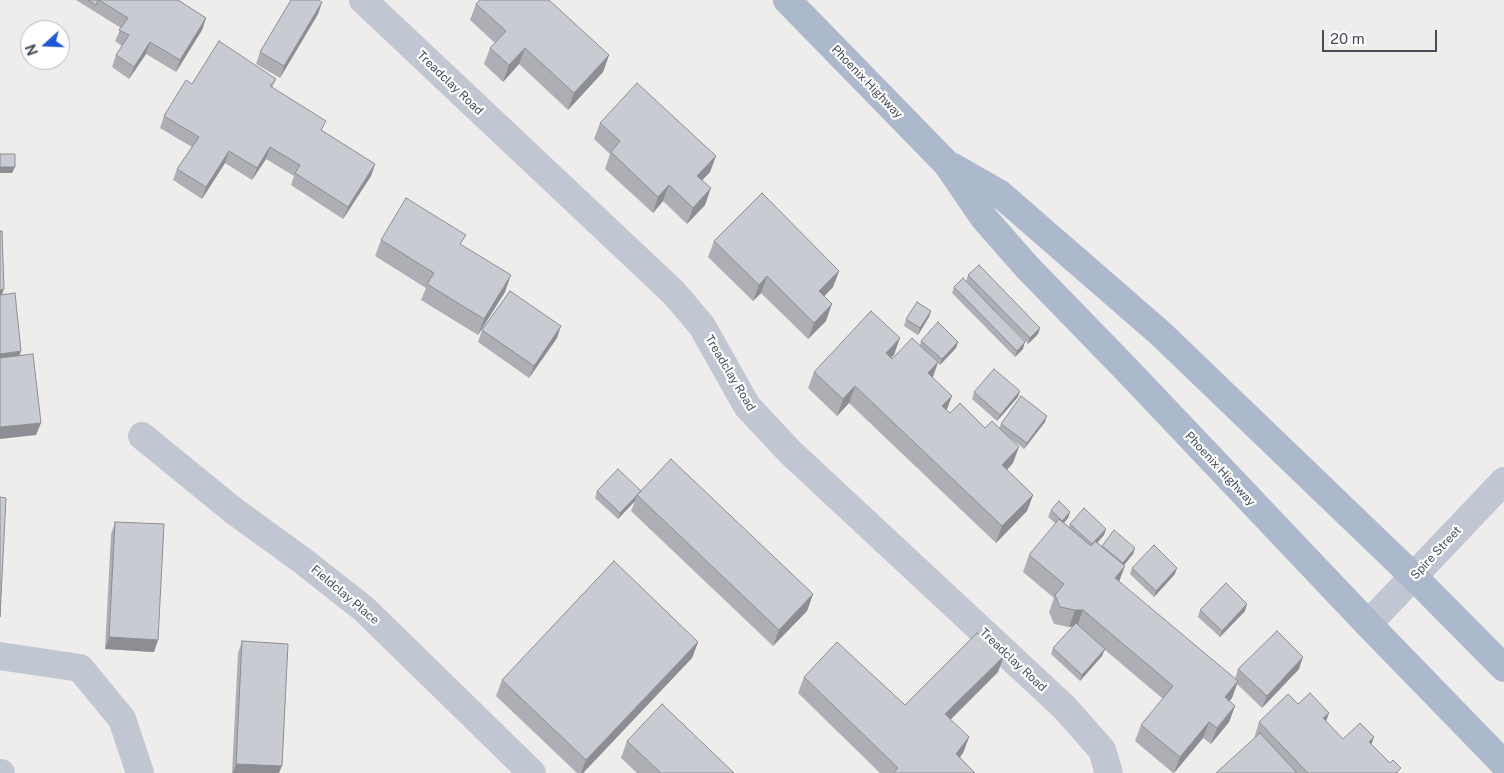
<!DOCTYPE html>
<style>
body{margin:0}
#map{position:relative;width:1504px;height:773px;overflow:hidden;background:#efedec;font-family:"Public Sans",sans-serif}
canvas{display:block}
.north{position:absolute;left:20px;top:20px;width:50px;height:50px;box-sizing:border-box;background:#fff;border:1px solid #b5b8bd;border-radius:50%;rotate:250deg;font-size:14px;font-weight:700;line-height:20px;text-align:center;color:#454d59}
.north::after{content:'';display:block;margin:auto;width:18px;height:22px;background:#1e57d8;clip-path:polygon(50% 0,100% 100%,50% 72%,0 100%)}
.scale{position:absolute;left:1322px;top:30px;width:115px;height:22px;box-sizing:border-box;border:2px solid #454d59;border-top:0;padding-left:6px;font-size:15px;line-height:18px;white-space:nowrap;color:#454d59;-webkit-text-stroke:4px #fff;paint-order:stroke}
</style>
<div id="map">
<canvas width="1504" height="773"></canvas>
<div class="north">N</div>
<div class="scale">20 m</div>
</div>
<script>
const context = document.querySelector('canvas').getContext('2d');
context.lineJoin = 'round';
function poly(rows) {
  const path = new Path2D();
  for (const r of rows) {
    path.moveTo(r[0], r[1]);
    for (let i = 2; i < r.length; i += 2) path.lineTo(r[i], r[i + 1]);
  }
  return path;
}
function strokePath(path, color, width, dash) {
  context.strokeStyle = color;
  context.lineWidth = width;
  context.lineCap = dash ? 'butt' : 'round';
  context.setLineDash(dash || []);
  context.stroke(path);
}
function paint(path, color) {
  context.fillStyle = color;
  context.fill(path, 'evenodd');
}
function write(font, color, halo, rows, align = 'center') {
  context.font = font + ' "Public Sans",sans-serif';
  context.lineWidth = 4.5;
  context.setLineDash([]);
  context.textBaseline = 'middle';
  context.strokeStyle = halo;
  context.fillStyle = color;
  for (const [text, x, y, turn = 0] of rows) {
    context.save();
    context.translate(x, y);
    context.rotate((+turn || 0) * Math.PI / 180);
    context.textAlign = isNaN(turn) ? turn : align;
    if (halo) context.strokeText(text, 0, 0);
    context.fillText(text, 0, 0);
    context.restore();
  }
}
strokePath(poly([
 [363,0,674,293,702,326,747,406,790,452,1065,708,1102,750,1109,773],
 [142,436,234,511,303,561,364,609,532,773],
 [1368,624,1504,481],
 [0,656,80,668,122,719,140,773],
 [0,773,1,773]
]), '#c0c7d2', 28);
strokePath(poly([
 [787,0,947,164,984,218,1027,267,1128,371,1368,624,1504,764],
 [953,167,1000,194,1160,333,1414,577,1504,668]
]), '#acb8cb', 28);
paint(poly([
 [76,0,178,0,206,18,202,30,176,72,146,54,129,79,112,67,116,55,122,46,115,41,121,28],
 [322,2,318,14,280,78,256,64,260,52],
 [476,4,609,55,603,72,568,110,519,64,503,82,484,64,490,48,495,43,470,20],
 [276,79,272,88,323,131,375,164,371,176,343,219,291,185,294,176,266,159,252,180,225,163,202,199,173,180,177,169,192,147,160,128,164,116,192,84],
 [600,123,716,156,710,172,702,180,705,205,687,224,663,201,653,213,605,169,610,154,594,139],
 [381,240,462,245,505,292,478,335,421,300,426,288,375,256],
 [714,241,839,271,833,287,824,296,826,321,808,339,761,293,753,301,708,257],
 [968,275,1040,328,1038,334,1028,344,988,304,1023,349,1015,357,952,293,954,287,966,281],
 [931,311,929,317,918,335,904,326,906,319],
 [482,330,557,338,529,378,478,342],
 [921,341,958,342,956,348,940,365,938,363,933,377,946,410,950,413,985,428,999,428,1001,424,1045,422,1024,449,1010,438,1013,463,1007,470,1033,495,1027,511,996,543,849,403,837,416,808,388,814,372,894,355,891,357,892,359,920,345],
 [974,392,1018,397,997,421,972,399],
 [597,491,641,491,813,594,807,611,773,646,631,511,635,501,618,519,595,498],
 [1051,510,1070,512,1068,518,1064,523,1069,527,1070,524,1106,529,1104,535,1097,542,1102,546,1135,548,1133,554,1124,565,1119,582,1235,679,1238,669,1299,669,1262,708,1237,684,1232,698,1229,701,1235,706,1229,722,1211,744,1203,738,1174,773,1173,773,1135,741,1141,725,1163,699,1104,649,1102,656,1080,681,1051,654,1053,648,1073,626,1069,627,1054,624,1049,612,1054,598,1023,572,1029,555,1056,524,1048,517],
 [115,522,158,640,154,652,105,649,111,534],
 [1132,568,1175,574,1154,597,1130,574],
 [1200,610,1245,611,1220,637,1198,617],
 [242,641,279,773,232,773,238,653],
 [698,642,692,658,583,773,577,773,496,696,502,680],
 [998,672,950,720,969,737,963,753,960,757,975,773,880,773,798,693,804,677,905,705],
 [1298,704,1326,721,1343,739,1371,744,1399,773,1216,773,1254,739,1259,722],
 [627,741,734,773,637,773,621,758]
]), '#adafb5');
paint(poly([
 [322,2,318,14,280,78,284,66],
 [206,18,202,30,176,72,180,60],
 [150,42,146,54,129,79,134,67],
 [525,48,519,64,503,82,509,65],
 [609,55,603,72,568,110,574,93],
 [270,147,266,159,252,180,257,168],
 [229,151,225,163,202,199,206,187],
 [716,156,710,172,691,192,697,176],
 [375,164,371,176,343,219,348,207],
 [0,167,15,167,12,173,0,173],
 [669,185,663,201,653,213,658,197],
 [711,188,705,205,687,224,693,208],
 [839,271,833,287,813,308,819,291],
 [511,275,505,292,478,335,484,319],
 [767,276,761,293,753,301,759,285],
 [4,289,0,300,0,290],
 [832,304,826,321,808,339,814,323],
 [931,311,929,317,918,335,920,328],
 [561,326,557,338,529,378,534,366],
 [1040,328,1038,334,1028,344,1030,338],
 [900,338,894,355,880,369,886,353],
 [958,342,956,348,940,365,942,359],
 [1025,342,1023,349,1015,357,1017,351],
 [21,351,17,363,0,365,0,354],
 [938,362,932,379,928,373],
 [855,386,849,403,837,416,843,399],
 [1020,391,1018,397,997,421,1000,415],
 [952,396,946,412,942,406],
 [1047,416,1045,422,1024,449,1027,443],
 [41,423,36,435,0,439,0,427],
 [1019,447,1013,463,996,481,1002,465],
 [637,495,635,501,618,519,620,513],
 [1033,495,1027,511,996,543,1002,526],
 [1070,512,1068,518,1060,527,1062,521],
 [1106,529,1104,535,1090,551,1092,544],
 [1135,548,1133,554,1116,575,1118,569],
 [1125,566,1119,582,1115,578],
 [1177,568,1175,574,1154,597,1156,591],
 [813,594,807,611,773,646,779,630],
 [1247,604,1245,611,1220,637,1222,631],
 [1075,610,1083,610,1077,626,1069,627],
 [109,637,158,640,154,652,105,649],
 [698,642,692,658,583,773,581,773,586,760],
 [1105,649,1102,656,1080,681,1082,675],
 [1004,656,998,672,939,731,945,714],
 [1303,657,1299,669,1262,708,1267,696],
 [1238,681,1232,698,1219,713,1225,697],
 [1235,706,1229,722,1211,744,1217,728],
 [1329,713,1323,730,1323,718],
 [1209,722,1203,738,1174,773,1180,757],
 [969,737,963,753,950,770,956,754],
 [1374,737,1368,754,1369,742],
 [236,764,282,766,279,773,233,773]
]), '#8d8e93');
const building = poly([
 [88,0,98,0,96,5,88,0],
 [99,0,178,0,206,18,180,60,150,42,134,67,116,55,129,35,119,30,128,18,99,0],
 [291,0,318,0,322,2,284,66,260,52,291,0],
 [480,0,549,0,609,55,574,93,525,48,509,65,490,48,506,31,476,4,480,0],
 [219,41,276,79,270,86,326,121,321,130,375,164,348,207,295,173,300,165,270,147,257,168,229,151,206,187,177,169,199,137,164,116,186,80,192,84,219,41],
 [637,83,716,156,697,176,711,188,693,208,669,185,658,197,611,152,620,141,600,123,637,83],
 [0,154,15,154,15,167,0,167,0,154],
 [762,193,839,271,819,291,832,304,814,323,767,276,759,285,714,241,762,193],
 [406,198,466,235,460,244,511,275,484,319,427,284,434,273,381,240,406,198],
 [0,231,2,231,4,289,0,290,0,231],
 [979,265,1040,328,1030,338,968,275,979,265],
 [963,278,1025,342,1017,351,954,287,963,278],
 [510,291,561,326,534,366,482,330,510,291],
 [15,293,21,351,0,354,0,295,15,293],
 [917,302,931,311,920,328,906,319,917,302],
 [871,311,900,338,886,353,892,359,912,338,938,362,928,373,952,396,942,406,950,413,960,403,985,428,992,421,1019,447,1002,465,1033,495,1002,526,855,386,843,399,814,372,871,311],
 [938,322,958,342,942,359,921,341,938,322],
 [33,354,41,423,0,427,0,358,33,354],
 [994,369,1020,391,1000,415,974,392,994,369],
 [1021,396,1047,416,1027,443,1001,424,1021,396],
 [671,459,813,594,779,630,637,495,671,459],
 [618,469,641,491,620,513,597,491,618,469],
 [0,497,6,498,0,617,0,497],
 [1059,501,1070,512,1062,521,1051,510,1059,501],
 [1084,508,1106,529,1092,544,1070,524,1084,508],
 [1059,519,1091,546,1095,541,1125,566,1115,578,1238,681,1225,697,1235,706,1217,728,1209,722,1180,757,1141,725,1173,686,1083,610,1075,610,1060,607,1055,595,1064,584,1029,555,1059,519],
 [115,522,164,524,158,640,109,637,115,522],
 [1114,530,1135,548,1123,563,1102,546,1114,530],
 [1154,545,1177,568,1156,591,1132,568,1154,545],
 [614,561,698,642,586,760,502,680,614,561],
 [1226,583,1247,604,1222,631,1200,610,1226,583],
 [1076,623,1105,649,1082,675,1053,648,1076,623],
 [1277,631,1303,657,1267,696,1238,669,1277,631],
 [977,633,1004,656,945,714,969,737,956,754,975,773,893,773,898,768,804,677,837,642,905,705,977,633],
 [242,641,288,644,282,766,236,764,242,641],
 [1310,693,1329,713,1323,718,1343,739,1360,723,1374,737,1369,742,1390,763,1393,760,1401,768,1396,773,1308,773,1259,722,1288,694,1298,704,1310,693],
 [662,704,734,773,661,773,627,741,662,704],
 [1260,733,1297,773,1216,773,1260,733]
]);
paint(building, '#c9cbd2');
strokePath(building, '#8d8e93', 1);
write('12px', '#454d59', '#fff', [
 ["Phoenix Highway",867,82,46],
 ["Treadclay Road",450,83,44],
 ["Treadclay Road",730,373,59],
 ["Phoenix Highway",1220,469,47],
 ["Spire Street",1436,553,-47],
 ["Fieldclay Place",345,595,40],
 ["Treadclay Road",1013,660,43]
]);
</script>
